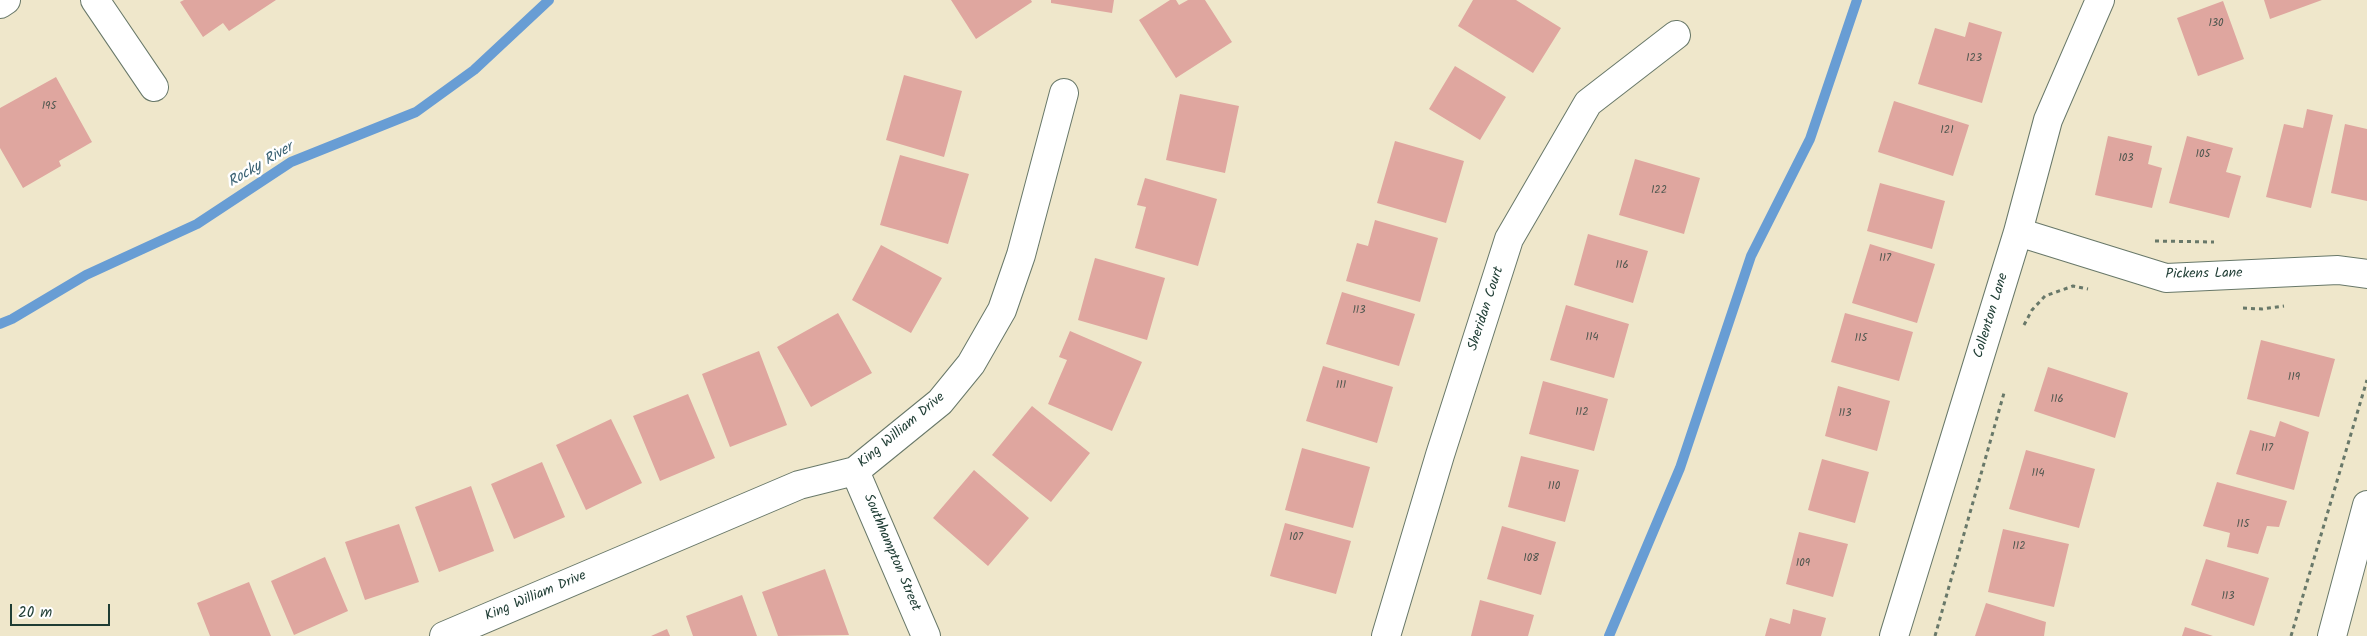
<!DOCTYPE html>
<style>
body{margin:0}
#map{position:relative;width:2367px;height:636px;overflow:hidden;background:#efe7cb;font-family:Kalam,sans-serif}
canvas{display:block}
.scale{position:absolute;left:10px;top:604px;width:100px;height:22px;box-sizing:border-box;border:2px solid #1f3d34;border-top:0;padding-left:6px;font-size:15px;line-height:18px;white-space:nowrap;color:#1f3d34;-webkit-text-stroke:4px #fff;paint-order:stroke}
</style>
<div id="map">
<canvas width="2367" height="636"></canvas>
<div class="scale">20 m</div>
</div>
<script>
const context = document.querySelector('canvas').getContext('2d');
context.lineJoin = 'round';
function poly(rows) {
  const path = new Path2D();
  for (const r of rows) {
    path.moveTo(r[0], r[1]);
    for (let i = 2; i < r.length; i += 2) path.lineTo(r[i], r[i + 1]);
  }
  return path;
}
function strokePath(path, color, width, dash) {
  context.strokeStyle = color;
  context.lineWidth = width;
  context.lineCap = dash ? 'butt' : 'round';
  context.setLineDash(dash || []);
  context.stroke(path);
}
function paint(path, color) {
  context.fillStyle = color;
  context.fill(path, 'evenodd');
}
function write(font, color, halo, rows, align = 'center') {
  context.font = font + ' Kalam,sans-serif';
  context.lineWidth = 5;
  context.setLineDash([]);
  context.textBaseline = 'middle';
  context.strokeStyle = halo;
  context.fillStyle = color;
  for (const [text, x, y, turn = 0] of rows) {
    context.save();
    context.translate(x, y);
    context.rotate((+turn || 0) * Math.PI / 180);
    context.textAlign = isNaN(turn) ? turn : align;
    if (halo) context.strokeText(text, 0, 0);
    context.fillText(text, 0, 0);
    context.restore();
  }
}
strokePath(poly([
 [0,324,12,319,86,275,197,224,291,162,416,112,474,70,549,0],
 [1609,636,1680,468,1751,256,1810,139,1857,0]
]), '#689dd4', 10);
paint(poly([
 [184,0,276,0,229,31,223,23,203,37,180,2],
 [951,0,1031,0,1032,2,976,39],
 [1051,0,1114,0,1112,13,1051,3],
 [1170,0,1176,0,1179,5,1188,0,1205,0,1232,42,1176,78,1139,20],
 [1473,0,1516,0,1561,28,1533,73,1458,26],
 [2264,0,2322,0,2270,19],
 [2223,1,2244,59,2198,76,2177,18],
 [1969,22,2002,32,1982,103,1918,84,1935,28,1965,37],
 [1455,66,1506,97,1480,140,1429,109],
 [904,75,962,91,944,157,886,140],
 [56,77,92,142,59,161,61,166,23,188,0,148,0,108],
 [1180,94,1239,106,1225,173,1166,160],
 [1894,101,1969,125,1953,176,1878,152],
 [2307,109,2333,115,2311,208,2266,197,2284,124,2303,128],
 [2345,124,2367,129,2367,201,2331,193],
 [2108,136,2152,146,2148,164,2162,168,2152,208,2095,195],
 [2187,136,2233,148,2226,172,2241,176,2229,218,2169,203],
 [1395,141,1464,161,1446,223,1377,203],
 [900,155,969,174,948,244,880,225],
 [1635,159,1700,178,1684,234,1619,215],
 [1145,178,1217,199,1198,266,1135,248,1146,207,1137,205],
 [1880,183,1945,201,1932,249,1867,231],
 [1375,220,1438,238,1420,302,1346,281,1357,243,1368,246],
 [1588,234,1648,251,1633,303,1574,285],
 [1870,244,1935,264,1917,323,1852,303],
 [881,245,942,278,911,333,852,300],
 [1095,258,1165,278,1147,340,1078,320],
 [1342,292,1415,314,1399,366,1326,344],
 [1566,305,1629,324,1614,378,1550,360],
 [838,313,872,373,811,407,777,347],
 [1845,313,1913,332,1899,381,1831,362],
 [1070,331,1142,362,1112,431,1048,404,1067,360,1059,357],
 [2261,340,2335,359,2319,417,2247,399],
 [759,351,787,425,730,447,702,374],
 [1323,366,1393,387,1377,443,1306,421],
 [2048,367,2128,393,2115,438,2034,411],
 [1543,381,1608,399,1594,451,1529,434],
 [1838,386,1890,401,1877,451,1825,436],
 [688,394,715,458,660,481,633,416],
 [1032,406,1090,453,1051,502,992,455],
 [611,419,642,483,586,510,556,445],
 [2280,421,2309,432,2294,490,2236,474,2250,430,2275,437],
 [1302,448,1370,467,1353,528,1285,510],
 [2026,450,2095,469,2079,528,2009,509],
 [1521,456,1579,470,1565,522,1508,507],
 [1822,459,1869,472,1855,523,1808,510],
 [542,462,565,517,514,539,491,484],
 [974,470,1029,518,988,566,933,518],
 [2217,482,2287,501,2279,527,2267,526,2258,554,2227,547,2230,533,2203,526],
 [471,486,494,551,439,572,415,507],
 [1285,523,1351,541,1336,594,1270,576],
 [399,524,419,582,365,600,345,542],
 [1502,526,1556,542,1541,595,1487,579],
 [2003,529,2069,544,2054,607,1988,592],
 [1799,532,1848,544,1833,597,1786,584],
 [325,557,348,611,294,635,271,581],
 [2206,559,2269,578,2254,626,2191,605],
 [825,569,849,635,778,636,762,592],
 [249,582,271,636,210,636,197,603],
 [742,595,757,636,693,636,686,616],
 [1480,600,1534,615,1528,636,1471,636],
 [1986,603,2046,622,2044,636,1975,636],
 [1793,609,1826,618,1821,636,1765,636,1770,618,1790,624],
 [2185,627,2213,636,2182,636],
 [667,629,670,636,651,636]
]), '#dfa69f');
const street = poly([
 [95,0,154,87],
 [0,4,6,0],
 [2018,232,2166,278,2338,270,2367,274],
 [855,471,926,636],
 [444,636,799,485,855,471,940,402,971,364,1002,310,1021,255,1064,93],
 [1386,636,1440,455,1509,239,1588,103,1676,35],
 [1894,636,2018,232,2048,120,2100,0],
 [2332,636,2367,505]
]);
strokePath(street, '#687869', 30);
strokePath(poly([
 [2155,241,2214,242],
 [2243,308,2262,309,2284,306],
 [2024,325,2032,310,2045,296,2073,286,2088,289],
 [1935,636,2004,393],
 [2291,636,2367,380]
]), '#687869', 3, [4, 4]);
strokePath(street, '#fff', 28);
write('11px', '#4f574f', null, [
 ["130",2216,24],
 ["123",1974,59],
 ["195",49,107],
 ["121",1947,131],
 ["105",2203,155],
 ["103",2126,159],
 ["122",1659,191],
 ["117",1885,259],
 ["116",1622,266],
 ["113",1359,311],
 ["114",1592,338],
 ["115",1861,339],
 ["119",2294,378],
 ["111",1341,386],
 ["116",2057,400],
 ["112",1582,413],
 ["113",1845,414],
 ["117",2267,449],
 ["114",2038,474],
 ["110",1554,487],
 ["115",2243,525],
 ["107",1296,538],
 ["112",2019,547],
 ["108",1531,559],
 ["109",1803,564],
 ["113",2228,597]
]);
write('14px', '#1f3d34', '#fff', [
 ["Pickens Lane",2204,275,-1],
 ["Sheridan Court",1487,309,-72],
 ["Collenton Lane",1992,316,-73],
 ["King William Drive",902,431,-40],
 ["Southhampton Street",891,553,67],
 ["King William Drive",536,597,-23]
]);
write('italic 15px', '#3c6374', '#fff', [
 ["Rocky River",261,166,-31]
]);
</script>
